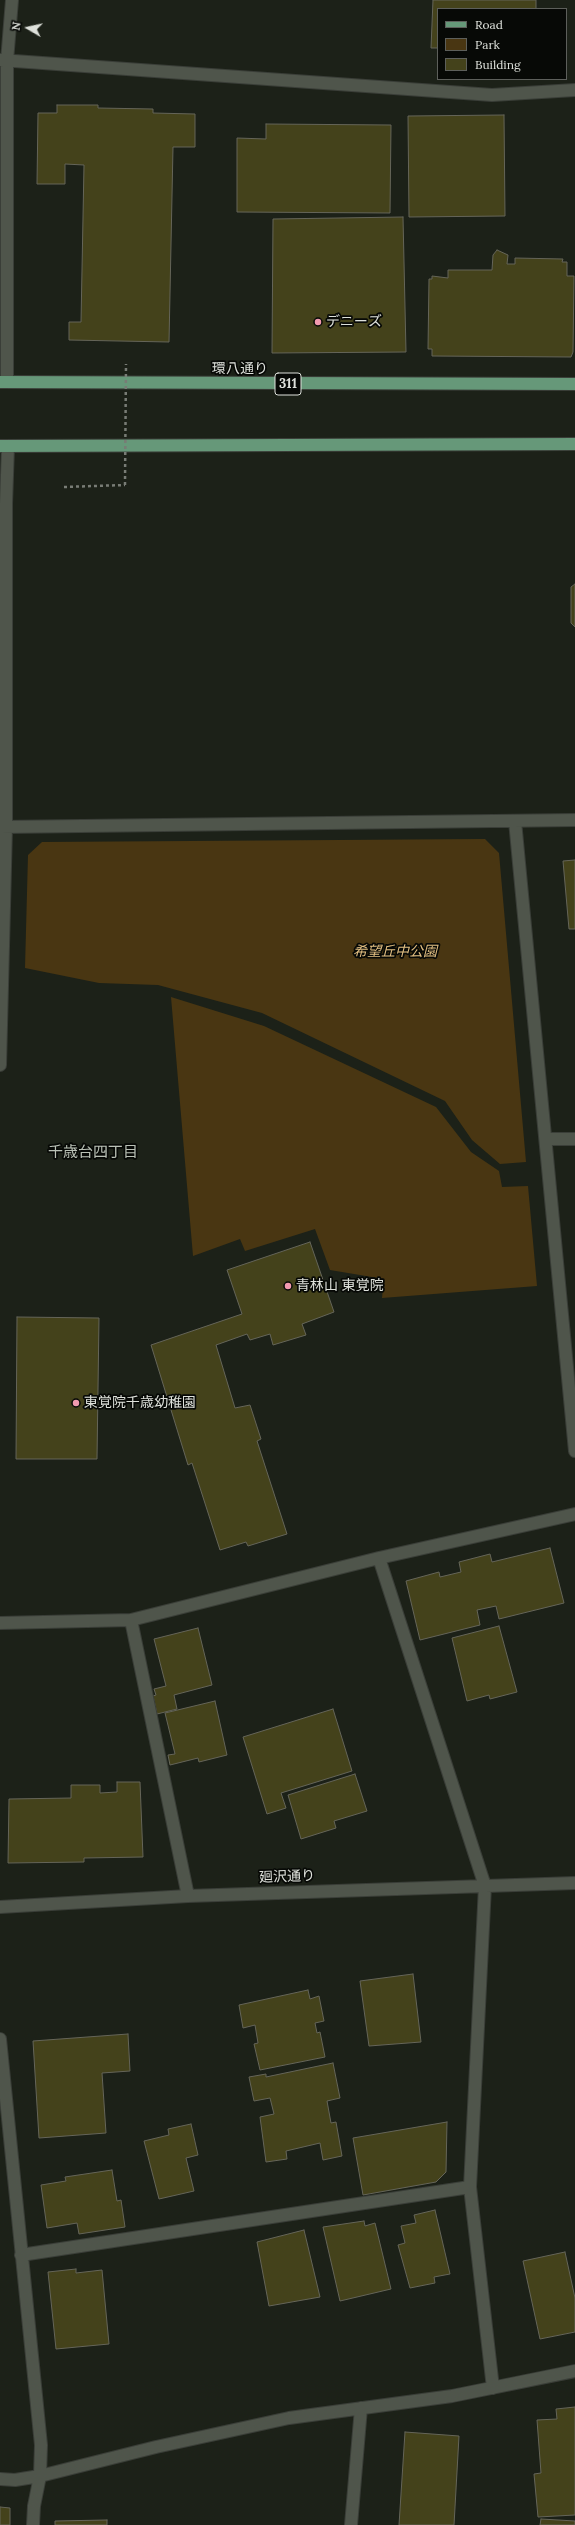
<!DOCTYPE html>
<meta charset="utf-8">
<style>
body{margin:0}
#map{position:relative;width:575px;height:2525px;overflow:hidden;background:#1c2118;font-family:Lora,serif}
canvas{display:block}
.legend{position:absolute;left:437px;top:8px;width:130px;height:72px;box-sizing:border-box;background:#070906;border:1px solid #5d5f5b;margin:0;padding:5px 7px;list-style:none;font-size:12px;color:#dee1db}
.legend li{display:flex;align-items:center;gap:8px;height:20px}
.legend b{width:20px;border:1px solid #5d5f5b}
.north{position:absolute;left:8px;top:8px;width:40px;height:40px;-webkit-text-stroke:3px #070906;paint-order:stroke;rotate:279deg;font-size:11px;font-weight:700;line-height:16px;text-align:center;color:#dee1db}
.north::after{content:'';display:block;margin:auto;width:14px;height:18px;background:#dee1db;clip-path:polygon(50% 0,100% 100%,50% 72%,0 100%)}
</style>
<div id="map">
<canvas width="575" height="2525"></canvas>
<ul class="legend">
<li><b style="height:5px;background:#669879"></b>Road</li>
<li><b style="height:11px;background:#493612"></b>Park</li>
<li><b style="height:11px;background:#44421b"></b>Building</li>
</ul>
<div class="north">N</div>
</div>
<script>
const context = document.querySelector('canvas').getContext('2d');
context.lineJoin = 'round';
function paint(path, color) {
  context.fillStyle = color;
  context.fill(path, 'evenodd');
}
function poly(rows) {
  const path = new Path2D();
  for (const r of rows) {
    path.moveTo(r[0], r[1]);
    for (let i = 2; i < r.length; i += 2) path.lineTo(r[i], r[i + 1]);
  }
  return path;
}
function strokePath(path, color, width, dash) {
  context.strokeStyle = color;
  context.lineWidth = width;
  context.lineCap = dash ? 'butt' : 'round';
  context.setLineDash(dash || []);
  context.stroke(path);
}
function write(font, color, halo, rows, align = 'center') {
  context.font = font + ' Lora,"Noto Sans JP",serif';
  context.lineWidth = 3.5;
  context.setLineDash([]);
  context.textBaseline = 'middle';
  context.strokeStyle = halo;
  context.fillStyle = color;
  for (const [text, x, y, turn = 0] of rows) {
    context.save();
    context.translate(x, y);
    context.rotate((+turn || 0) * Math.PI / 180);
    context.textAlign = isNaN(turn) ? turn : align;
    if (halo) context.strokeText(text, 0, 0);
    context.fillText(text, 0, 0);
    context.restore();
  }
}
paint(poly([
 [485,839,499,853,526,1162,500,1164,472,1140,445,1101,262,1013,158,985,99,983,25,968,28,855,42,842],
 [171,997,264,1026,436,1107,471,1152,499,1171,502,1187,528,1186,537,1286,382,1298,384,1279,330,1270,315,1229,245,1251,240,1239,193,1256]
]), '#493612');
const building = poly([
 [433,0,536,0,536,9,438,9,438,48,431,48,433,0],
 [57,105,98,105,98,108,153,109,153,113,195,114,195,147,173,147,169,342,69,340,69,322,81,322,84,165,65,164,65,184,37,184,38,113,57,113,57,105],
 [504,115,505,216,409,217,408,116,504,115],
 [266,124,391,125,390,213,237,212,237,138,266,139,266,124],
 [403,217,406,352,272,353,273,219,403,217],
 [497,250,508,255,507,264,515,264,515,258,563,259,562,262,567,262,567,276,574,276,573,352,571,357,432,356,432,349,428,349,429,279,432,279,432,276,448,278,448,270,492,270,493,255,497,250],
 [575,584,575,627,571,623,571,587,575,584],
 [575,860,575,929,569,929,563,861,575,860],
 [310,1242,334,1312,302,1324,306,1335,273,1345,270,1334,250,1340,247,1334,216,1345,235,1408,250,1405,261,1439,257,1441,287,1534,248,1546,246,1542,220,1550,192,1463,188,1465,151,1345,242,1314,227,1270,310,1242],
 [17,1317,99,1318,97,1459,16,1459,17,1317],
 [550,1548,564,1603,499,1619,496,1606,477,1610,480,1625,420,1640,406,1581,439,1572,440,1577,461,1572,459,1562,490,1554,492,1562,550,1548],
 [499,1626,517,1692,490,1699,489,1695,467,1701,452,1638,499,1626],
 [198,1628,212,1685,174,1695,177,1709,157,1714,153,1696,156,1695,154,1689,166,1686,154,1639,198,1628],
 [215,1701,227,1755,199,1762,198,1758,170,1765,168,1755,175,1754,165,1713,215,1701],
 [333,1709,352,1771,281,1793,286,1808,267,1814,243,1737,333,1709],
 [355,1774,367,1811,334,1821,336,1828,301,1839,288,1795,355,1774],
 [117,1782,140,1782,143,1857,84,1858,84,1862,8,1863,9,1799,71,1798,71,1785,100,1785,100,1793,117,1792,117,1782],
 [413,1974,421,2042,369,2046,360,1981,413,1974],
 [308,1990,310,1999,319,1996,324,2021,315,2023,317,2033,320,2032,325,2057,260,2070,254,2044,258,2043,255,2025,243,2028,239,2005,308,1990],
 [128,2034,130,2071,102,2073,106,2133,39,2138,33,2041,128,2034],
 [333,2063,340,2098,327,2101,331,2123,336,2122,342,2156,323,2160,320,2143,286,2151,287,2159,266,2162,260,2117,274,2114,270,2098,254,2101,249,2077,266,2074,266,2077,333,2063],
 [447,2122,446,2172,436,2182,363,2195,353,2138,447,2122],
 [191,2124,198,2155,186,2158,194,2191,159,2199,144,2141,169,2135,168,2129,191,2124],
 [112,2170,117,2201,121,2200,125,2227,79,2234,77,2223,47,2228,41,2185,66,2181,65,2177,112,2170],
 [435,2210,450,2274,434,2277,435,2283,410,2288,398,2245,405,2243,401,2226,416,2223,414,2215,435,2210],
 [364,2221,365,2226,375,2223,391,2289,340,2301,323,2227,364,2221],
 [304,2230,320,2297,269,2306,257,2242,304,2230],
 [565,2252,575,2298,575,2332,540,2339,523,2261,565,2252],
 [76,2269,76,2273,102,2270,109,2344,56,2349,48,2272,76,2269],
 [575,2407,575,2515,538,2517,534,2474,541,2473,537,2420,557,2419,556,2409,575,2407],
 [405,2432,459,2436,454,2525,399,2525,405,2432],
 [0,2507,10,2508,10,2525,0,2525,0,2507],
 [541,2519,575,2521,575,2525,540,2525,541,2519],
 [107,2520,107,2525,55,2525,55,2521,107,2520]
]);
paint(building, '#44421b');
strokePath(building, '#656559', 1);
const minor = poly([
 [0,60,492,95,575,90],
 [7,382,7,61,12,0],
 [515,821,575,1451],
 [0,827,575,820],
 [0,1065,6,827,6,504,8,446],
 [546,1139,575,1139],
 [379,1558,485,1886,470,2187,493,2388],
 [131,1620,188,1896],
 [0,1623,131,1620,379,1558,575,1514],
 [0,1907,188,1896,575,1883],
 [0,2039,41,2445,40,2476,34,2506,33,2525],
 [21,2255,470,2187],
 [0,2479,15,2480,40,2476,156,2447,289,2418,452,2396,575,2371],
 [351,2525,361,2408]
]);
const major = poly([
 [0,382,575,384],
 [0,446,575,444]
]);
strokePath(minor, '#3a3e38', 14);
strokePath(major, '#3a3e38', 14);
strokePath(poly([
 [64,487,125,485]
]), '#787c75', 2.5, [3, 3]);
strokePath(minor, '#4f554b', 12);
strokePath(major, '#669879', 12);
strokePath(poly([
 [125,485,126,364]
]), '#787c75', 2.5, [3, 3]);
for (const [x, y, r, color] of [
 [318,322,4,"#f29ab0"],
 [288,1286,4,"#f29ab0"],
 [76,1403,4,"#f29ab0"]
]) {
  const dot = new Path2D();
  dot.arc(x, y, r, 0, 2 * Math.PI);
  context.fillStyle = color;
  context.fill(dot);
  strokePath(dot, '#070906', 1.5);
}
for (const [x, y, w] of [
 [288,384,26]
]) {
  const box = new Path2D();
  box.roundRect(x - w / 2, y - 11, w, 22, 3);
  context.fillStyle = '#070906';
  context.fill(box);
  strokePath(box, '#dee1db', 1);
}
write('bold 13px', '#dee1db', null, [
 ["311",288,384]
]);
write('14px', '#dee1db', '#070906', [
 ["デニーズ",326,322],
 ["青林山 東覚院",296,1286],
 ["東覚院千歳幼稚園",84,1403]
], 'left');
write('14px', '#dee1db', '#070906', [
 ["環八通り",240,369],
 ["廻沢通り",287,1877,-2]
]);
write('italic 14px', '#e2bf82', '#070906', [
 ["希望丘中公園",395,952]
]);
write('15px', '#bac1b6', '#070906', [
 ["千歳台四丁目",93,1153]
]);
</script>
